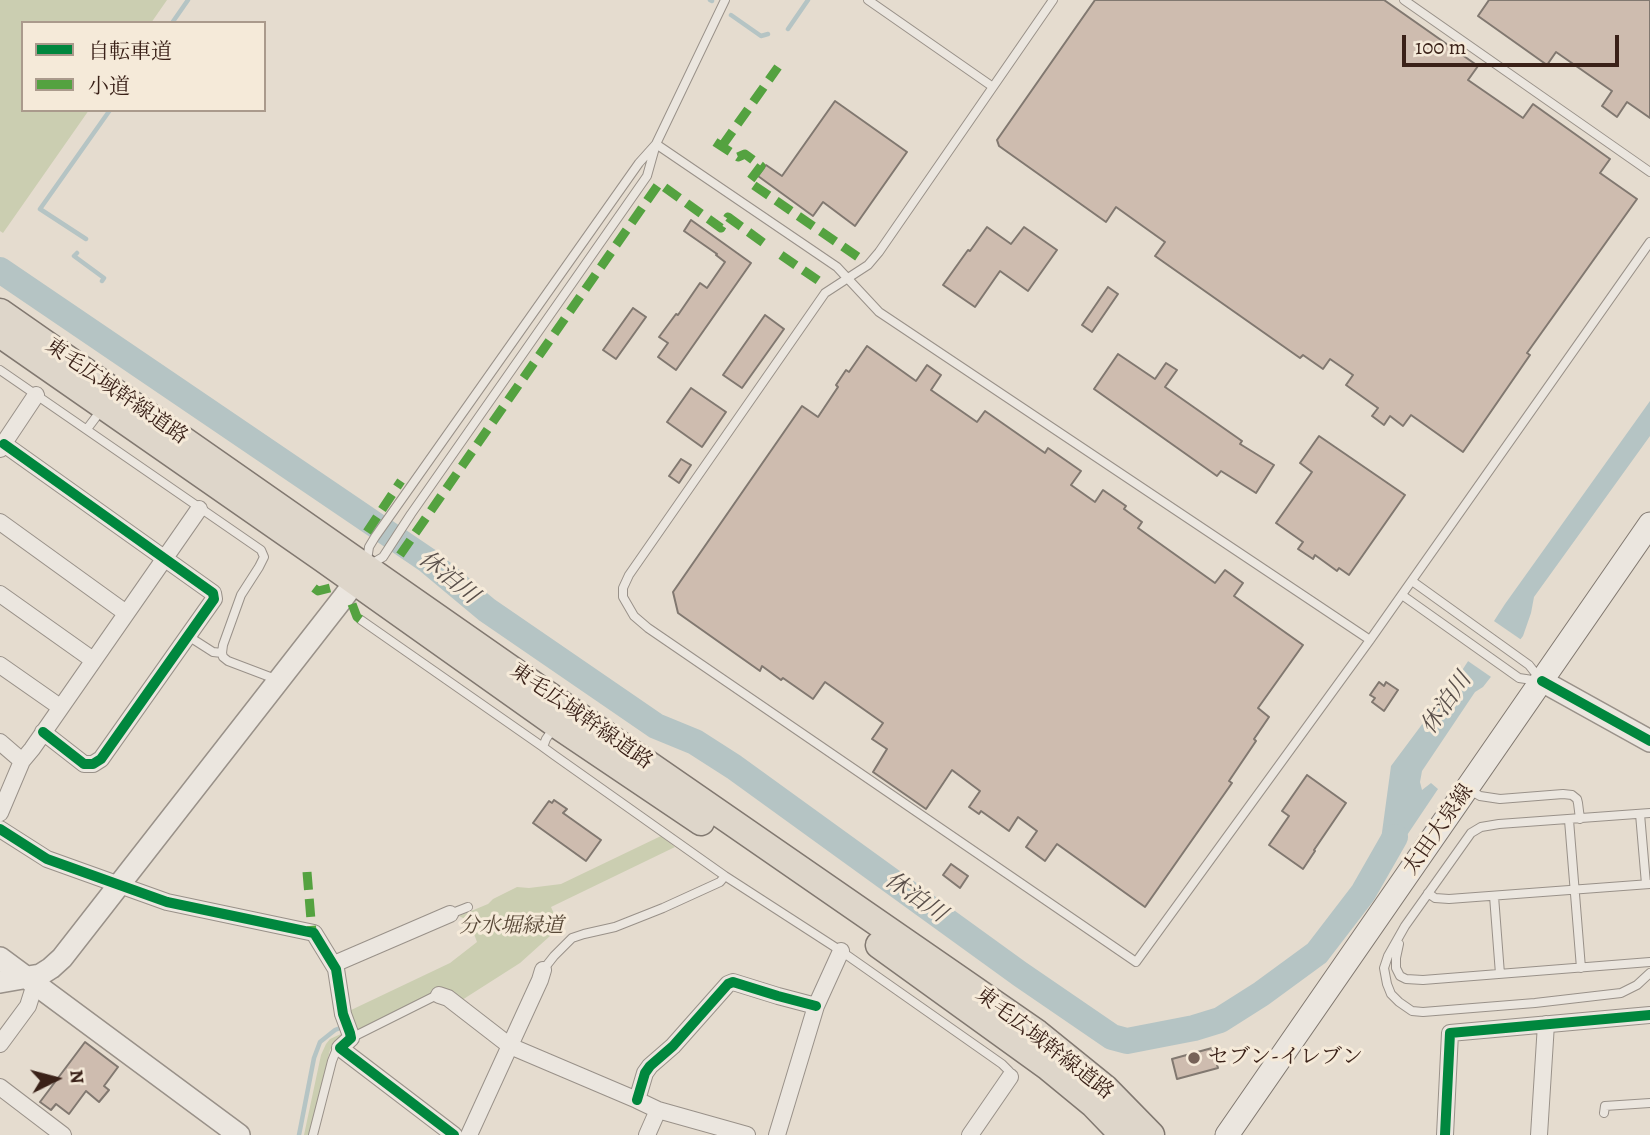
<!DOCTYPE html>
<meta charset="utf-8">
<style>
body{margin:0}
#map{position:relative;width:1650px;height:1135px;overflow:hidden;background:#e5dccf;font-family:Alegreya,"Noto Serif JP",serif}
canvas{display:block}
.legend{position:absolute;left:21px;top:21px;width:245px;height:91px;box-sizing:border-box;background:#f5ead9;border:2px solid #aa9a8c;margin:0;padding:9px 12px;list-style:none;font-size:21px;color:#3a2118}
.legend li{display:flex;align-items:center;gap:14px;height:35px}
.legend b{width:35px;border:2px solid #aa9a8c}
.north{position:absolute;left:21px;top:1044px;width:70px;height:70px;-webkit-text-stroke:5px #f5ead9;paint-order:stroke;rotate:84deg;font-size:19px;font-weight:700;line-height:28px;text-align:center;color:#3a2118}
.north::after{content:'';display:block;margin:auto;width:24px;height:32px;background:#3a2118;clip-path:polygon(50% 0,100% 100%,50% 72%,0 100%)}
.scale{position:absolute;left:1402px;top:35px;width:217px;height:32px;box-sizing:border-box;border:4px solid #3a2118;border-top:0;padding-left:9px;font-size:21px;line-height:24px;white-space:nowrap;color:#3a2118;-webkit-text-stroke:5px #f5ead9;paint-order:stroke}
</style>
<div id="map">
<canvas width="1650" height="1135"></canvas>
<ul class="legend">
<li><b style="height:9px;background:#00873e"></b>自転車道</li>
<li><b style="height:9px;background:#54a240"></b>小道</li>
</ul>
<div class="north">N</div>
<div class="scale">100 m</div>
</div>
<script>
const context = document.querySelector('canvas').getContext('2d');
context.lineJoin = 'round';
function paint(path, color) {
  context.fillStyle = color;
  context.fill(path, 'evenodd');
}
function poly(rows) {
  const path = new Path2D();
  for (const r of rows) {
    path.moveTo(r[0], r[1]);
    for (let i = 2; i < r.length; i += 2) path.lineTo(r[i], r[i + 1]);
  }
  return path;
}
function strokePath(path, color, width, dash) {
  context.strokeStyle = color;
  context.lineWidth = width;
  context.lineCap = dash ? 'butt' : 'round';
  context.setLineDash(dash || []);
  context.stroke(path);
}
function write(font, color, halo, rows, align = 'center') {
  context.font = font + ' Alegreya,"Noto Serif JP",serif';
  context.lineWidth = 6;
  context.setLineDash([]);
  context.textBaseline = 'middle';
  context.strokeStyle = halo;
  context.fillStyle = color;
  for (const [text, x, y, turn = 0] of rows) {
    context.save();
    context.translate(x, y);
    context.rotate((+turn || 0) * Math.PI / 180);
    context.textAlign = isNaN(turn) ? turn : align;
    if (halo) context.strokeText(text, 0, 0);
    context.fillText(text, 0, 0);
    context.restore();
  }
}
paint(poly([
 [0,0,167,0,151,23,23,23,23,110,89,110,3,233,0,231],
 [661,836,675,847,551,907,560,927,520,963,462,1000,440,989,359,1031,355,1030,349,1011,450,963,477,942,469,921,459,916,488,904,493,899,517,887,529,888,561,884],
 [343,1033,344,1039,333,1046,330,1050,309,1135,304,1135,321,1055,326,1044,330,1039]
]), '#cbceb1');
paint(poly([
 [1650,401,1650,436,1534,597,1531,613,1523,636,1483,687,1475,692,1422,771,1420,782,1422,790,1431,783,1438,789,1387,865,1377,869,1391,766,1461,672,1505,604]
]), '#b5c4c4');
paint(poly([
 [1491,619,1523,641,1494,679,1465,659]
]), '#e5dccf');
strokePath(poly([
 [710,0,712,1],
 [731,15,761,36,768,34],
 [172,23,188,0],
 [788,29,808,0],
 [86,239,40,209,110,110],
 [77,253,74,256,104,278,102,281],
 [299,1135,314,1058,320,1042,335,1030,340,1028]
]), '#b5c4c4', 4.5);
strokePath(poly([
 [0,270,427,560,487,610,656,726,695,742,734,767,1020,974,1112,1037,1127,1041,1194,1028,1220,1020,1261,994,1317,953,1363,893,1395,837]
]), '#b5c4c4', 26);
const building = poly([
 [1095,0,1384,0,1478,66,1468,80,1523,118,1533,104,1610,159,1600,173,1637,199,1527,353,1530,355,1463,452,1411,415,1403,426,1390,416,1384,425,1372,416,1378,408,1346,385,1353,375,1330,359,1323,369,1303,355,1300,358,1155,256,1165,242,1116,207,1106,222,999,146,997,140,1095,0],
 [1489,0,1650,0,1650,118,1627,102,1617,117,1602,106,1612,91,1556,52,1547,65,1478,16,1489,0],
 [835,101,907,152,855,226,823,202,813,216,758,176,766,165,782,176,835,101],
 [691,220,751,263,676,370,658,357,668,343,659,337,676,314,678,315,700,283,707,288,725,262,716,255,717,254,684,231,691,220],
 [987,227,1011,244,1024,227,1057,250,1028,291,1000,271,975,307,943,285,968,250,970,251,987,227],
 [1108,287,1118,294,1092,332,1082,325,1108,287],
 [633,308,646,317,616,359,603,350,633,308],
 [765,315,784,329,742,388,723,375,765,315],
 [867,346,916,381,927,365,941,375,931,390,977,422,985,411,1045,453,1048,448,1081,471,1071,485,1095,502,1103,490,1126,506,1124,509,1142,522,1138,528,1215,583,1225,570,1243,583,1234,596,1303,645,1258,708,1269,717,1254,739,1256,741,1229,781,1232,783,1145,907,1057,844,1045,861,1026,847,1037,831,1018,817,1009,831,981,811,979,814,969,807,980,791,952,770,926,809,873,772,887,749,872,739,883,723,825,682,813,699,783,678,781,680,762,666,760,671,678,613,673,592,802,406,818,417,838,387,836,385,846,370,849,372,867,346],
 [1118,354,1155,379,1166,363,1177,370,1165,387,1242,441,1240,444,1274,465,1256,493,1221,471,1217,476,1094,389,1118,354],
 [691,388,726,412,702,447,667,422,691,388],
 [1319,436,1405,495,1349,575,1339,568,1337,571,1315,555,1313,559,1298,549,1303,542,1276,523,1312,472,1300,463,1319,436],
 [681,459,691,465,679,483,669,476,681,459],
 [1379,682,1384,686,1386,682,1398,690,1384,711,1372,702,1375,698,1370,695,1379,682],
 [1307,775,1346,803,1314,850,1315,851,1303,869,1269,845,1289,816,1282,811,1307,775],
 [554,800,567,809,563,813,601,840,586,861,533,823,549,801,552,803,554,800],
 [951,864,968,876,960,888,943,875,951,864],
 [85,1042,118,1067,104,1086,109,1090,99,1102,86,1091,69,1114,56,1104,51,1110,40,1102,85,1042],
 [1212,1048,1218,1068,1177,1079,1172,1059,1212,1048]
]);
paint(building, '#cebcaf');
strokePath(building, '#817870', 2);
const service = poly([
 [725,0,656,144,837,267,879,312,1370,640],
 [868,0,993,87],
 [1053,0,879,252,868,265,825,293,629,575,623,588,623,597,634,616,648,628,1136,962,1370,640,1650,242],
 [1404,0,1650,172],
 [656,144,647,176,411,514,383,557,366,567,369,547,375,537,639,163,656,144],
 [0,370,261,550,264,557,259,567,241,595,223,645,222,653,223,657,228,661,278,680],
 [87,429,102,409],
 [1412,581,1529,665,1540,679],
 [1402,595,1519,678,1539,681],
 [361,620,543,747],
 [188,636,213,652,222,653],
 [553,729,546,739,543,747,554,755,725,876,841,951,1002,1064,1009,1071,1010,1077],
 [1470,790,1480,796,1500,799,1563,794,1572,795,1577,799,1578,803,1580,819],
 [1650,813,1499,824,1481,827,1471,833,1405,926,1388,956,1384,968,1387,984,1391,994,1399,1002,1412,1011,1423,1012,1535,1003,1621,993,1637,985,1650,973],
 [1640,814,1646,884],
 [1569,820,1581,968],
 [1428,893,1435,898,1449,899,1650,884],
 [1494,896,1500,974],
 [450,914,468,907],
 [1399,944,1396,958,1396,968,1400,976,1406,979,1423,980,1650,962],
 [543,970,554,956,572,938,584,934,615,927,663,908,720,882,725,876],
 [351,1038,433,997,439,995],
 [1604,1113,1605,1106,1650,1103],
 [313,1135,332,1061,336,1051,340,1048]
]);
const minor = poly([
 [4,444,213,593,214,599,101,759,93,764,84,764,43,732],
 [0,449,36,395],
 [0,522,126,613],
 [0,594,93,660],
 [0,665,60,707],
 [0,742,22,761],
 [0,813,22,761,32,749,199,509],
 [0,829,47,859,167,902,314,933,336,969,343,1014,350,1033,351,1038,340,1048,454,1135],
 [334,964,450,914],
 [439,995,448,998,510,1046,637,1100,658,1110,747,1135],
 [0,1044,28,1006,35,984],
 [0,1087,63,1135],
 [637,1100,645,1073,650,1066,673,1046,728,984,733,982,778,996,816,1006],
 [469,1135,540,980,543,970],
 [647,1135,658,1110],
 [777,1135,816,1006,841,951],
 [970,1135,1010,1077],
 [1445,1135,1450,1033,1650,1015],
 [1539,1135,1546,1024]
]);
const tertiary = poly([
 [1542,681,1650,741],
 [0,958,239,1135],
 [0,982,40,975,51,968,62,958,343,598,363,571]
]);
const secondary = poly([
 [1227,1135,1650,524]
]);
const trunk = poly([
 [0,312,561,704,1037,1033,1105,1088,1151,1135],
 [0,334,322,558,557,725,701,822],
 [879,945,1048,1067,1093,1104,1123,1135]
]);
strokePath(service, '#999189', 10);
strokePath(minor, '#999189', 18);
strokePath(tertiary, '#999189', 24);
strokePath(secondary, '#817870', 25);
strokePath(trunk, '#817870', 29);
strokePath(service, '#ebe6df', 8);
strokePath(minor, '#ebe6df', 16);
strokePath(tertiary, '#ebe6df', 21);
strokePath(secondary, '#ebe6df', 23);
strokePath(trunk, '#ded6ca', 26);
strokePath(poly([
 [715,142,738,157,745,154,761,166,749,182,858,257],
 [722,146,778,67],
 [781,255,819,281],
 [367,532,401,481],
 [400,555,658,185,660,184,721,228,728,217,765,244],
 [314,588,318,591,330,588],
 [352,604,357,617,361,620],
 [307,872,312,932]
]), '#54a240', 9, [18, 9]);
strokePath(poly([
 [4,444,213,593,214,599,101,759,93,764,84,764,43,732],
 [1542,681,1650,741],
 [0,829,47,859,167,902,314,933,336,969,343,1014,350,1033,351,1038,340,1048,454,1135],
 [637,1100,645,1073,650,1066,673,1046,728,984,733,982,778,996,816,1006],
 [1445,1135,1450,1033,1650,1015]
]), '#00873e', 10);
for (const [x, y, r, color] of [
 [1194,1058,7,"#766258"]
]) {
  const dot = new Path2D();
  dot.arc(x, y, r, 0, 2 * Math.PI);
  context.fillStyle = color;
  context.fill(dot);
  strokePath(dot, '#f5ead9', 2.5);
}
write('21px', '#3a2118', '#f5ead9', [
 ["東毛広域幹線道路",116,392,35],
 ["東毛広域幹線道路",581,717,35],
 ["太田大泉線",1439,830,-55],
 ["東毛広域幹線道路",1044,1044,38]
]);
write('italic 21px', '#594938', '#f5ead9', [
 ["分水堀緑道",511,927]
]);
write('21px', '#3a2118', '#f5ead9', [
 ["セブン-イレブン",1208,1058]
], 'left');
write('italic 23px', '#594f4a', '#f5ead9', [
 ["休泊川",448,578,39],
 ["休泊川",1447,704,-55],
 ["休泊川",915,898,35]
]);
</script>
